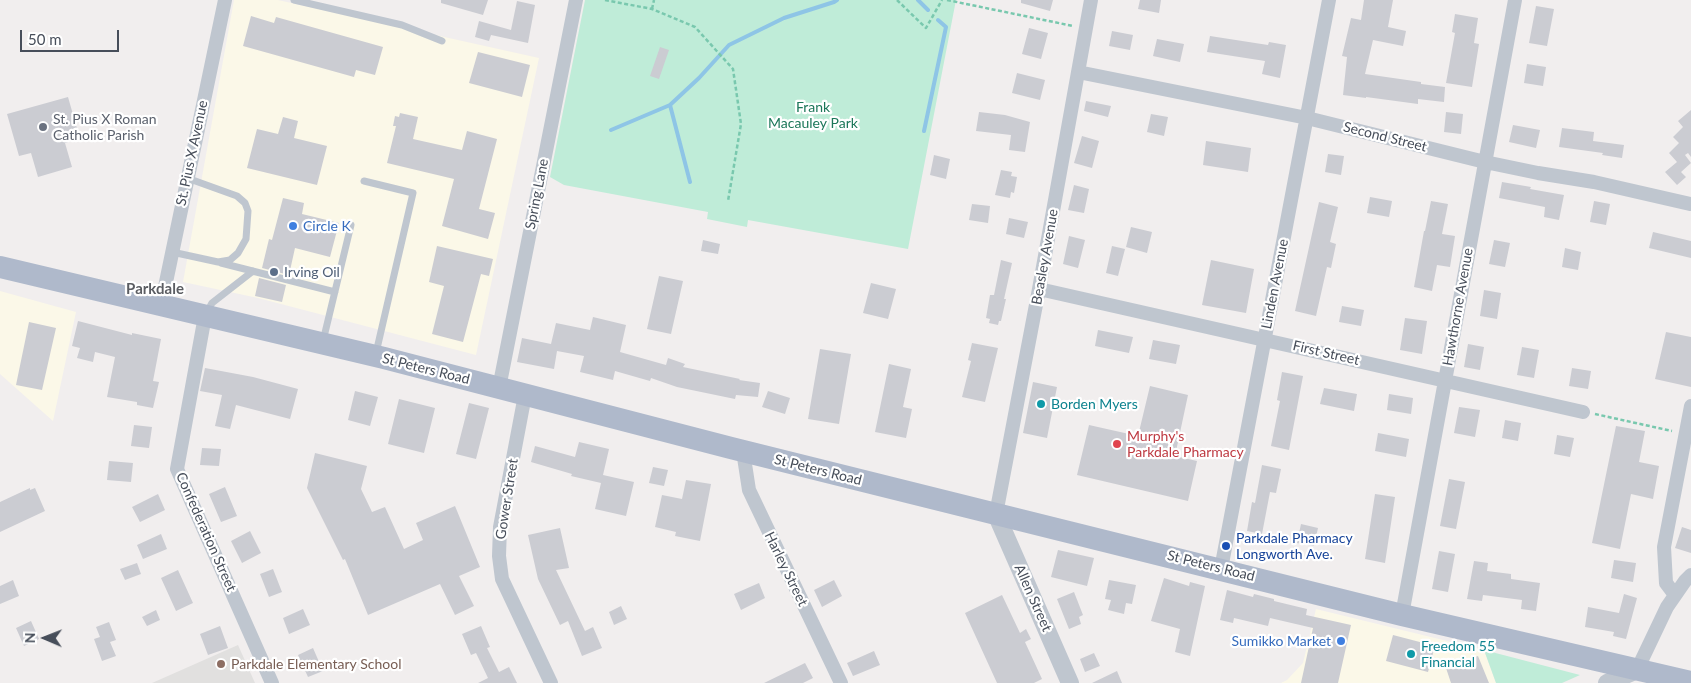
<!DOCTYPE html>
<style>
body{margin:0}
#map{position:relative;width:1691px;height:683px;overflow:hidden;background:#f1eeee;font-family:Lato,sans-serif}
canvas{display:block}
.north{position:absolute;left:20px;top:613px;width:50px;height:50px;-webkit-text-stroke:4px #fff;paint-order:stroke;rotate:271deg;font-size:14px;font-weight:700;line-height:20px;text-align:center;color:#474e5a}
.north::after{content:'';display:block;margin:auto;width:18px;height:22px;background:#474e5a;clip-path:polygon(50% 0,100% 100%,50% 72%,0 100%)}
.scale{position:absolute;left:20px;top:30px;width:99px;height:22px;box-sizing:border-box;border:2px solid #474e5a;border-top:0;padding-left:6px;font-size:15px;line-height:18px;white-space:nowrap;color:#474e5a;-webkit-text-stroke:4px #fff;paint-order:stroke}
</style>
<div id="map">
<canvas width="1691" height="683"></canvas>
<div class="north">N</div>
<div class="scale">50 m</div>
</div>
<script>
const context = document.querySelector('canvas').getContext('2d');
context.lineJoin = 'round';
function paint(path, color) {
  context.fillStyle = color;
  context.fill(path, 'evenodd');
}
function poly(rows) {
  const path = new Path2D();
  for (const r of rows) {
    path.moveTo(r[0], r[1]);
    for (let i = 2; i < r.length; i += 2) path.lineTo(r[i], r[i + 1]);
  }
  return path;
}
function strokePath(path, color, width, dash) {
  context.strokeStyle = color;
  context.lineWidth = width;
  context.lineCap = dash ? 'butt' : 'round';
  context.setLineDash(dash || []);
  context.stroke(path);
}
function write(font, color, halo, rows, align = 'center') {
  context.font = font + ' Lato,sans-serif';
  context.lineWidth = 4.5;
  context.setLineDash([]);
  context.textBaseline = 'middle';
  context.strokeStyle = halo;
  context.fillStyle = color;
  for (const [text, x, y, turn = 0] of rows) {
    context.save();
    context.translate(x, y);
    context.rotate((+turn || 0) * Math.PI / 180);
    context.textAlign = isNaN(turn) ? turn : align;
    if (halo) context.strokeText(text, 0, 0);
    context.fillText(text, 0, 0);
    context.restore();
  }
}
paint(poly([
 [234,0,278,0,539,58,476,355,258,298,183,282],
 [0,291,76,312,53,421,0,374],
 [1316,609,1484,650,1496,683,1281,683,1287,680,1303,663]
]), '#fbf8e8');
paint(poly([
 [238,645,255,683,152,683]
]), '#e1e0df');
paint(poly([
 [585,0,956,0,908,249,748,220,747,227,707,219,708,212,564,185,550,177],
 [1484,650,1580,675,1562,683,1496,683]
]), '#bfecd8');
strokePath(poly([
 [918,0,928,10],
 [611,130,670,105],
 [924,131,946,27,938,20],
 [690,182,670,105,699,78,729,45,784,18,834,2,837,0]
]), '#8ec5e6', 4);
paint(poly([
 [441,0,488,0,483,15,441,3],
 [1021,0,1053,0,1050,11,1021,3],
 [1140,0,1161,0,1159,13,1138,9],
 [1364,0,1393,0,1388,27,1406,31,1403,46,1373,40,1365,74,1421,82,1421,84,1445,87,1444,102,1418,99,1418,104,1366,97,1366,98,1343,95,1347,57,1342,56,1351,18,1361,20],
 [517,1,535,5,528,43,491,35,489,41,475,37,479,21,511,30],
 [1536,6,1554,9,1547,46,1529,43],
 [1455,14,1478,18,1474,43,1479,44,1472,87,1446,83,1455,33,1452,32],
 [251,16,274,23,276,17,383,47,375,75,356,70,354,77,243,46],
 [1029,28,1048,33,1041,59,1022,54],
 [1112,31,1133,35,1130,50,1109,46],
 [1210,36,1268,45,1269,42,1286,45,1280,78,1262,74,1265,61,1207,52],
 [1157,39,1184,44,1180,62,1153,56],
 [660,47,669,50,659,79,650,76],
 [478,52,530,65,522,97,469,83],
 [1527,64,1546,67,1543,86,1524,83],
 [1017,73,1045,80,1040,100,1012,93],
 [68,97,80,139,65,143,72,167,38,177,31,153,19,156,7,114],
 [1086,101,1111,106,1108,117,1084,111],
 [1691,110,1691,157,1688,153,1685,155,1691,163,1681,172,1686,177,1677,185,1665,172,1677,162,1669,153,1679,143,1673,137,1683,127,1678,121],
 [979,112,1005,115,1030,122,1025,152,1009,150,1011,135,976,131],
 [1446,112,1463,114,1461,134,1444,132],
 [400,113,418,117,413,139,462,150,467,131,497,139,479,209,495,213,488,239,442,226,454,179,387,163,396,126,393,126,395,116,399,117],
 [1151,114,1168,117,1164,136,1147,132],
 [283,117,298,121,294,138,327,146,317,185,247,168,257,129,278,134],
 [1513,125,1540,130,1536,148,1509,142],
 [1562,128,1594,132,1593,141,1624,145,1622,158,1602,155,1603,153,1559,147],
 [1082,136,1099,141,1092,168,1074,163],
 [1206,141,1251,148,1248,172,1203,165],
 [1328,154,1344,156,1341,175,1325,172],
 [934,155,950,159,946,179,930,175],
 [1001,170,1012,172,1011,176,1017,177,1014,193,1011,192,1010,198,995,195],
 [1502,182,1531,187,1530,189,1564,195,1559,220,1544,217,1545,207,1499,198],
 [1074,185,1089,189,1084,213,1068,210],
 [1370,197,1392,201,1389,217,1367,213],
 [283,198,304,203,302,214,339,223,330,257,295,248,289,275,262,268,269,239,272,240],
 [1431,201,1448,204,1442,234,1455,236,1450,267,1437,265,1432,291,1414,287,1424,231,1425,231],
 [1594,201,1610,204,1606,225,1590,222],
 [1319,202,1338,207,1330,242,1336,244,1331,268,1327,267,1316,316,1295,311],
 [972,204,990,206,988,223,969,220],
 [1009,218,1028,222,1024,238,1006,234],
 [1131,227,1152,232,1147,253,1126,247],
 [1653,232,1691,241,1691,258,1649,248],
 [1069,236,1085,240,1078,268,1063,264],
 [703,240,720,244,718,254,701,251],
 [1494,240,1510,243,1505,267,1489,264],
 [437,246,493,259,489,276,481,274,463,342,432,334,444,286,429,282],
 [1112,246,1125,249,1118,276,1106,273],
 [1565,248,1581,252,1578,270,1562,267],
 [1001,260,1012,263,1004,299,1006,299,1001,321,999,321,998,325,989,323,990,319,986,318,990,295,994,295],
 [1211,260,1254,269,1246,313,1202,305],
 [659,276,683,281,671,334,647,329],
 [259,278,286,285,282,302,255,296],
 [871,283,896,289,888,319,863,313],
 [1484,290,1501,293,1497,319,1480,316],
 [1342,306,1364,310,1361,326,1339,322],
 [593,317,626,325,620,352,666,365,668,358,685,364,683,367,740,379,739,380,760,383,758,397,736,395,735,399,677,387,651,378,650,381,615,371,613,380,580,372,584,356,557,351,554,369,517,362,522,338,551,344,556,323,590,330],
 [1405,318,1427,321,1422,354,1400,350],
 [78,321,132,335,132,333,161,339,153,381,159,382,153,408,137,405,137,402,107,397,115,357,95,352,93,362,77,358,80,348,72,346],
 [29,322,56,328,42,390,16,385],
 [1098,330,1133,337,1129,353,1095,346],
 [1666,332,1691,337,1691,387,1655,379],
 [1153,340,1180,345,1176,364,1149,359],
 [972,343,998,348,985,402,962,397,971,361,968,360],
 [1468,344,1484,347,1480,370,1464,367],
 [1522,347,1539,350,1534,378,1517,375],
 [820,349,851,354,839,424,808,419],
 [889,364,911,369,903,407,912,409,906,438,875,432],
 [205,368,253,377,298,389,290,419,236,405,230,429,215,426,222,395,200,391],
 [1572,368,1591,371,1588,389,1569,386],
 [1282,372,1303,376,1289,450,1271,446,1280,401,1277,400],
 [1033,382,1057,387,1047,438,1023,433],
 [1150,386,1188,395,1175,456,1197,461,1188,501,1077,475,1089,425,1138,436],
 [1324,388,1357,394,1354,411,1320,404],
 [355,391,378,397,370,426,348,420],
 [768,391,790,398,785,414,762,407],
 [1389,394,1413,398,1411,414,1387,410],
 [399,399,435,408,424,453,388,444],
 [469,403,489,408,476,459,456,454],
 [1459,407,1480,410,1475,437,1454,433],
 [1505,420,1521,423,1518,441,1502,438],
 [134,425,152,427,149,448,131,446],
 [1616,426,1645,431,1639,462,1659,466,1653,499,1631,494,1620,549,1592,543],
 [1378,433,1409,439,1406,457,1375,451],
 [1557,435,1574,438,1570,457,1554,454],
 [579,442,609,449,603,475,634,482,626,516,595,509,601,483,571,476,572,474,531,462,535,446,575,457],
 [202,448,221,449,219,466,200,465],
 [315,453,367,466,361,489,372,512,385,507,404,549,423,540,416,523,455,506,480,567,459,576,474,606,455,615,440,584,368,615,345,559,343,560,307,488],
 [109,461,133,463,131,482,107,480],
 [1262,465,1281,469,1276,493,1270,492,1262,534,1247,531,1252,502,1255,503],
 [653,467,668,470,664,486,649,483],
 [1449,479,1465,482,1456,529,1440,526],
 [686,480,711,484,700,541,675,536,676,532,655,527,662,495,682,499],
 [225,487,237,516,221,522,209,494],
 [30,488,30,490,35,488,45,511,0,532,0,502],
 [158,494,165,510,140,522,132,507],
 [1375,494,1395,497,1385,563,1365,559],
 [1301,524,1318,528,1314,546,1297,543],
 [1682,527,1691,530,1691,553,1675,548],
 [560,528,569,568,556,570,585,631,593,627,602,648,582,656,568,621,560,625,538,579,528,535],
 [250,531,261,553,242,563,231,541],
 [161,534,167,549,143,559,137,545],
 [1058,550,1094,558,1087,586,1051,577],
 [1439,551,1455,554,1448,592,1432,589],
 [1614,560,1636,563,1633,582,1611,578],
 [1474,561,1488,563,1487,571,1511,574,1511,579,1540,583,1536,611,1521,609,1522,600,1483,595,1482,601,1467,599],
 [137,563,141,574,125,580,120,569],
 [273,569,282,592,269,597,260,574],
 [178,570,193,603,176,611,161,578],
 [1164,578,1189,586,1190,582,1205,586,1190,656,1175,652,1180,629,1151,621],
 [13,580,19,596,0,604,0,586],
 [834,580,842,596,822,607,814,590],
 [1109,580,1136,585,1132,604,1126,603,1124,614,1108,610,1111,600,1105,599],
 [759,583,765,598,741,610,734,594],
 [1227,590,1253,597,1254,594,1274,599,1274,601,1307,609,1306,615,1351,625,1338,683,1301,683,1313,628,1270,618,1268,626,1234,618,1233,623,1220,620],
 [1074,592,1083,615,1079,617,1081,624,1069,629,1057,599],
 [1624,594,1637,598,1626,639,1613,636,1614,632,1585,627,1588,607,1619,613],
 [1002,595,1020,633,1026,629,1031,639,1025,642,1042,679,1034,683,997,683,965,613],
 [621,606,627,619,614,625,609,612],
 [303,609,310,625,289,634,283,618],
 [156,610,160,620,147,626,142,617],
 [31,621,39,639,24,646,16,628],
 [109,622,116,640,110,642,116,656,102,661,94,639,100,637,96,627],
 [220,626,228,648,208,655,200,634],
 [481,626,490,647,487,648,499,672,509,667,517,683,478,683,488,678,476,653,471,655,462,634],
 [1393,635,1435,646,1428,672,1386,661],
 [313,648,323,671,308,677,298,655],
 [874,651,880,665,853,676,847,663],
 [1094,653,1100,666,1085,672,1080,659],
 [1478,656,1489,683,1451,683,1446,668],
 [805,663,813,678,803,683,764,683],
 [1117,671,1122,683,1092,683]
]), '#cbccd2');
strokePath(poly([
 [605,0,652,9,695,27,733,69,741,124,728,201],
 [897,0,926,28,942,0],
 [947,0,1073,26],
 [652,9,654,0],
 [1595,414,1672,431]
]), '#79c8ae', 2.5, [4, 2.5]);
strokePath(poly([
 [294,0,402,25,442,41],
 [364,181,413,193,376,353],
 [172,252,218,262,230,260,238,253,246,239,248,211,245,203,237,196,187,178],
 [221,263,335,292],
 [206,314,212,303,253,271],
 [323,341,351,225]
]), '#bfc6cf', 7);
strokePath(poly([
 [1078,72,1307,118,1485,162,1538,173,1594,182,1690,204],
 [1039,289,1583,412],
 [161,306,225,0],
 [205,316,177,469,272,683],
 [499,388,576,0],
 [525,395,500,527,499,556,502,579,551,683],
 [743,451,749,490,841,683],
 [996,514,1039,289,1091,0],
 [1221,569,1329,0],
 [1675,595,1666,583,1664,547,1691,406],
 [1402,615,1515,0],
 [1637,670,1667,607,1685,581,1691,575]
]), '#bfc6cf', 14);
strokePath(poly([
 [996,514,1070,683],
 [1607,683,1637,670]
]), '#bfc6cf', 18);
strokePath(poly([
 [0,267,384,358,731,448,996,514,1402,615,1691,682]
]), '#afb9cb', 22);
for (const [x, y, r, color] of [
 [43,127,5,"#6b7280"],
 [293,226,5,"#3f7fe0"],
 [274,272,5,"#5c6f8a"],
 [1041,404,5,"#0f9aa8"],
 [1117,444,5,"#e0444e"],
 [1226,546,5,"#1a4fb4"],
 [1341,641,5,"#3f7fe0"],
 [1411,654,5,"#0f9aa8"],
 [221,664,5,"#8d6e63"]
]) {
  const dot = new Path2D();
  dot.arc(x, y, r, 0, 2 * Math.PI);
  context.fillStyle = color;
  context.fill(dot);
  strokePath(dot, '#fff', 2);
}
write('14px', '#1c7759', '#fff', [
 ["Frank",813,107],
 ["Macauley Park",813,123]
]);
write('14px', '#5b616d', '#fff', [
 ["St. Pius X Roman",53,119],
 ["Catholic Parish",53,135]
], 'left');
write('14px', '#474e5a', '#fff', [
 ["Second Street",1385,137,14],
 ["St. Pius X Avenue",192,153,-78],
 ["Spring Lane",537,194,-79],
 ["Beasley Avenue",1045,257,-80],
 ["Linden Avenue",1275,284,-79],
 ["Hawthorne Avenue",1458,307,-80],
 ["First Street",1326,353,13],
 ["St Peters Road",426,369,14],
 ["St Peters Road",818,470,14],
 ["Gower Street",507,499,-81],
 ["Confederation Street",206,532,66],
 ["St Peters Road",1211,566,14],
 ["Harley Street",786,569,64],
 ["Allen Street",1033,598,66]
]);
write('14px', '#366cbe', '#fff', [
 ["Circle K",303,226],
 ["Sumikko Market",1331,641,"right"]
], 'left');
write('14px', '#4e5e75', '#fff', [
 ["Irving Oil",284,272]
], 'left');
write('14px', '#0d838f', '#fff', [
 ["Borden Myers",1051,404],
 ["Freedom 55",1421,646],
 ["Financial",1421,662]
], 'left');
write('14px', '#be3a42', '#fff', [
 ["Murphy's",1127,436],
 ["Parkdale Pharmacy",1127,452]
], 'left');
write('14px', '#164399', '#fff', [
 ["Parkdale Pharmacy",1236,538],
 ["Longworth Ave.",1236,554]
], 'left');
write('14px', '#785e54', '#fff', [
 ["Parkdale Elementary School",231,664]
], 'left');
write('bold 15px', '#5b5d62', '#fff', [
 ["Parkdale",155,289]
]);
</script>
